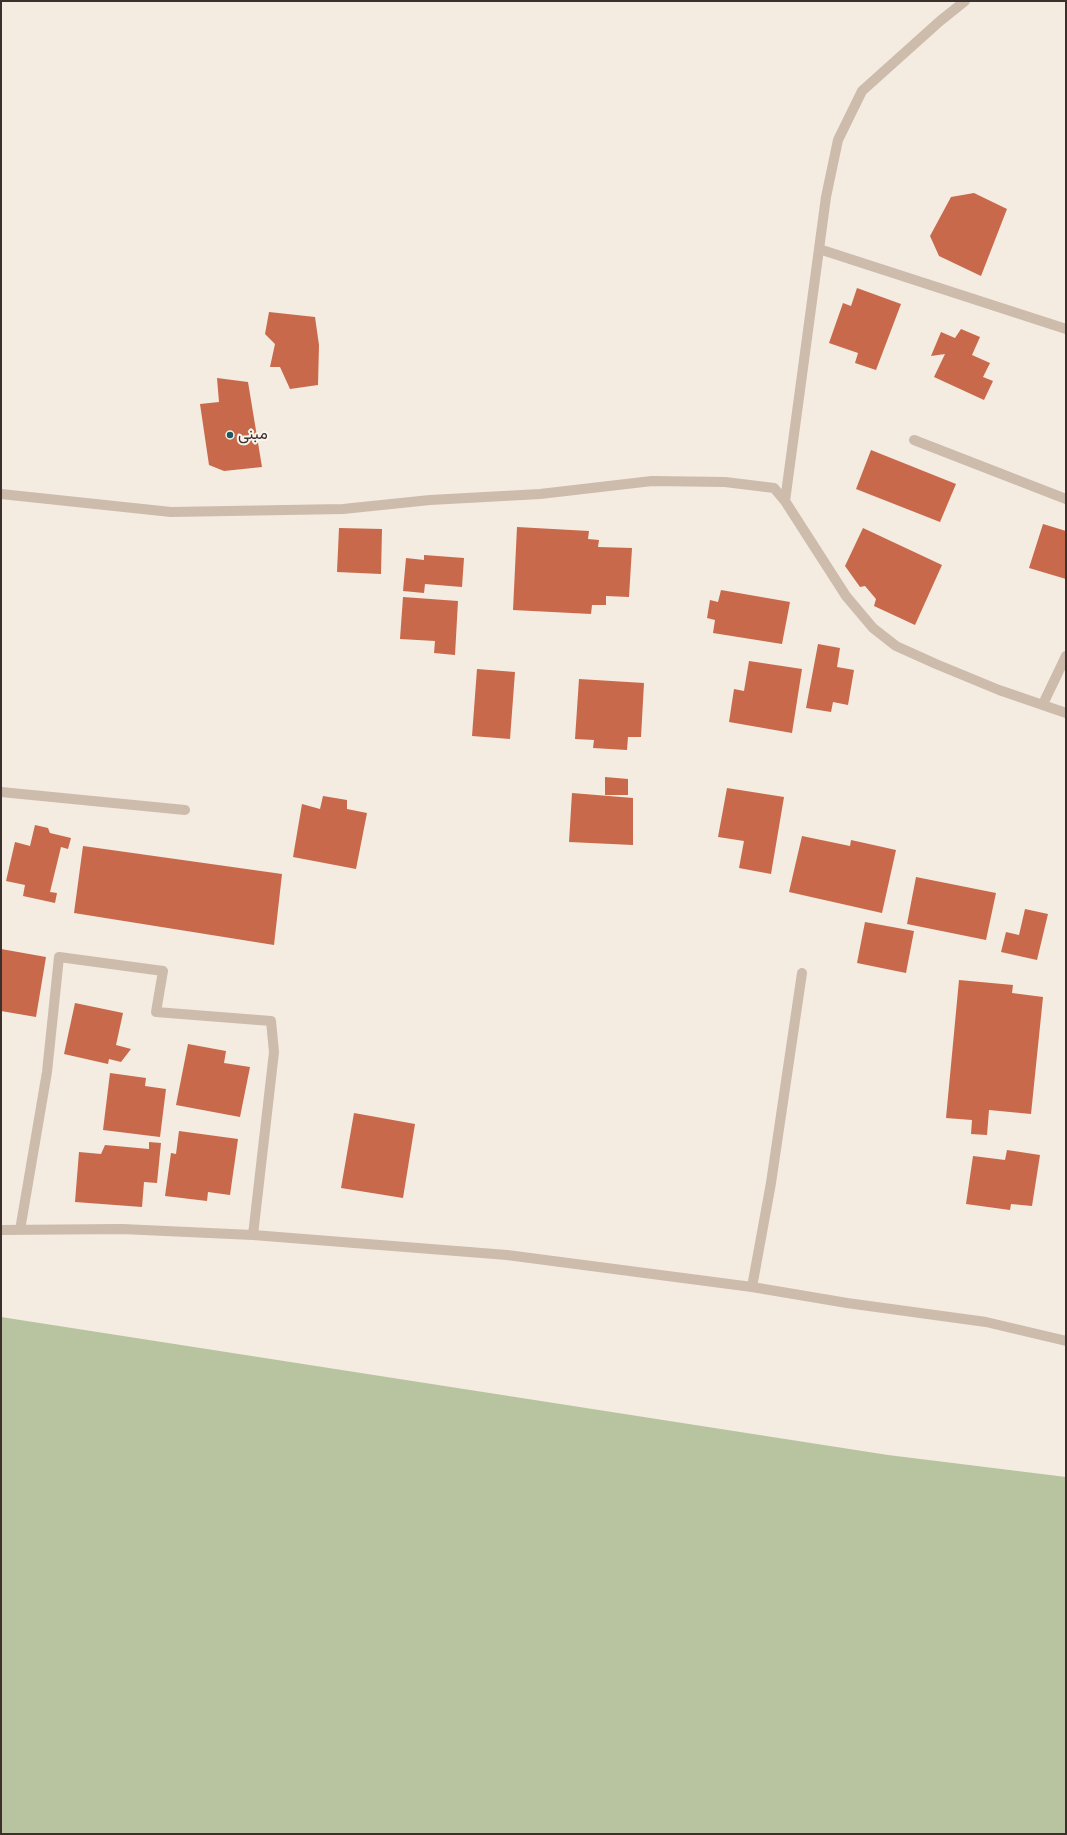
<!DOCTYPE html>
<meta charset="utf-8">
<style>
body{margin:0}
#map{position:relative;width:1067px;height:1835px;overflow:hidden;background:#f4ebe1;font-family:Jost,sans-serif}
canvas{display:block}
.frame{position:absolute;inset:0;border:2px solid #3b302b;pointer-events:none}
</style>
<div id="map">
<canvas width="1067" height="1835"></canvas>
<div class="frame"></div>
</div>
<script>
const context = document.querySelector('canvas').getContext('2d');
context.lineJoin = 'round';
function paint(path, color) {
  context.fillStyle = color;
  context.fill(path, 'evenodd');
}
function poly(rows) {
  const path = new Path2D();
  for (const r of rows) {
    path.moveTo(r[0], r[1]);
    for (let i = 2; i < r.length; i += 2) path.lineTo(r[i], r[i + 1]);
  }
  return path;
}
function strokePath(path, color, width, dash) {
  context.strokeStyle = color;
  context.lineWidth = width;
  context.lineCap = dash ? 'butt' : 'round';
  context.setLineDash(dash || []);
  context.stroke(path);
}
function write(font, color, halo, rows, align = 'center') {
  context.font = font + ' Jost,Vazirmatn,sans-serif';
  context.lineWidth = 4;
  context.setLineDash([]);
  context.textBaseline = 'middle';
  context.strokeStyle = halo;
  context.fillStyle = color;
  for (const [text, x, y, turn = 0] of rows) {
    context.save();
    context.translate(x, y);
    context.rotate((+turn || 0) * Math.PI / 180);
    context.textAlign = isNaN(turn) ? turn : align;
    if (halo) context.strokeText(text, 0, 0);
    context.fillText(text, 0, 0);
    context.restore();
  }
}
paint(poly([
 [1,1317,888,1455,1066,1477,1066,1834,1,1834]
]), '#b8c4a0');
paint(poly([
 [974,193,1007,209,981,276,939,256,930,236,951,197],
 [857,288,901,304,876,370,855,363,858,353,829,343,843,303,851,306],
 [269,312,315,317,319,345,318,385,290,389,280,367,270,367,275,344,265,334],
 [961,329,980,337,972,355,990,363,983,377,993,381,984,400,934,377,945,354,931,356,941,332,955,338],
 [217,378,248,382,262,467,224,471,209,465,200,404,219,402],
 [871,450,956,484,940,522,856,489],
 [1043,524,1066,531,1066,579,1029,568],
 [517,527,589,531,588,539,599,540,598,547,632,548,629,597,606,596,606,605,592,605,591,614,513,610],
 [339,528,382,529,381,574,337,572],
 [863,528,942,565,915,625,874,606,876,599,865,586,860,587,845,566],
 [424,555,464,558,462,587,425,584,424,593,403,591,406,558,424,560],
 [721,590,790,602,782,644,713,633,715,620,707,618,710,600,718,602],
 [403,597,458,601,455,655,434,653,435,641,400,639],
 [818,644,840,648,837,667,854,670,848,705,833,702,831,712,806,708],
 [749,661,802,669,792,733,729,722,734,689,744,691],
 [477,669,515,672,510,739,472,736],
 [579,679,644,683,641,737,628,737,627,750,593,748,594,740,575,739],
 [605,777,628,779,628,795,605,795],
 [727,788,784,797,771,874,739,868,744,841,718,837],
 [572,793,633,798,633,845,569,842],
 [323,796,347,800,347,809,367,813,356,869,293,857,302,804,320,809],
 [35,825,48,828,50,833,71,838,68,849,61,847,50,892,57,893,55,903,23,896,25,885,6,881,15,842,30,846],
 [802,836,850,846,851,840,896,850,882,913,789,892],
 [83,846,282,874,274,945,74,913],
 [916,877,996,893,986,940,907,924],
 [1025,909,1048,914,1037,960,1001,952,1006,932,1019,935],
 [865,922,914,931,906,973,857,963],
 [1,949,46,957,36,1017,1,1011],
 [959,980,1013,985,1012,993,1043,997,1031,1114,989,1110,987,1135,971,1134,972,1120,946,1118],
 [75,1003,123,1013,116,1045,131,1049,121,1062,109,1059,108,1064,64,1054],
 [188,1044,226,1051,224,1063,250,1067,240,1117,176,1105],
 [110,1073,146,1078,145,1086,166,1089,160,1137,103,1130],
 [354,1113,415,1124,403,1198,341,1188],
 [179,1131,238,1139,230,1195,208,1192,207,1201,165,1196,171,1153,176,1154],
 [149,1142,161,1143,157,1183,144,1182,142,1207,75,1202,79,1152,101,1154,105,1145,149,1149],
 [1007,1150,1040,1155,1032,1206,1011,1204,1010,1210,966,1204,973,1156,1005,1160]
]), '#c8694b');
strokePath(poly([
 [819,249,1066,329],
 [914,440,1066,499],
 [1,494,171,512,343,509,430,500,540,494,652,481,725,482,774,488,785,501,846,596,873,628,896,646,936,664,999,690,1066,713],
 [785,501,826,197,838,140,862,91,940,21,965,1],
 [1043,704,1066,656],
 [1,792,185,810],
 [1,1230,122,1229,253,1235,507,1255,752,1287,847,1303,986,1322,1066,1341],
 [20,1230,47,1072,59,957,163,971,156,1012,271,1021,274,1052,253,1235],
 [752,1287,771,1183,802,973]
]), '#cdbbac', 10);
for (const [x, y, r, color] of [
 [230,435,4,"#1f5a5e"]
]) {
  const dot = new Path2D();
  dot.arc(x, y, r, 0, 2 * Math.PI);
  context.fillStyle = color;
  context.fill(dot);
  strokePath(dot, '#fbf5ee', 1.5);
}
write('16px', '#3b302b', '#fbf5ee', [
 ["مبنى",238,435]
], 'left');
</script>
